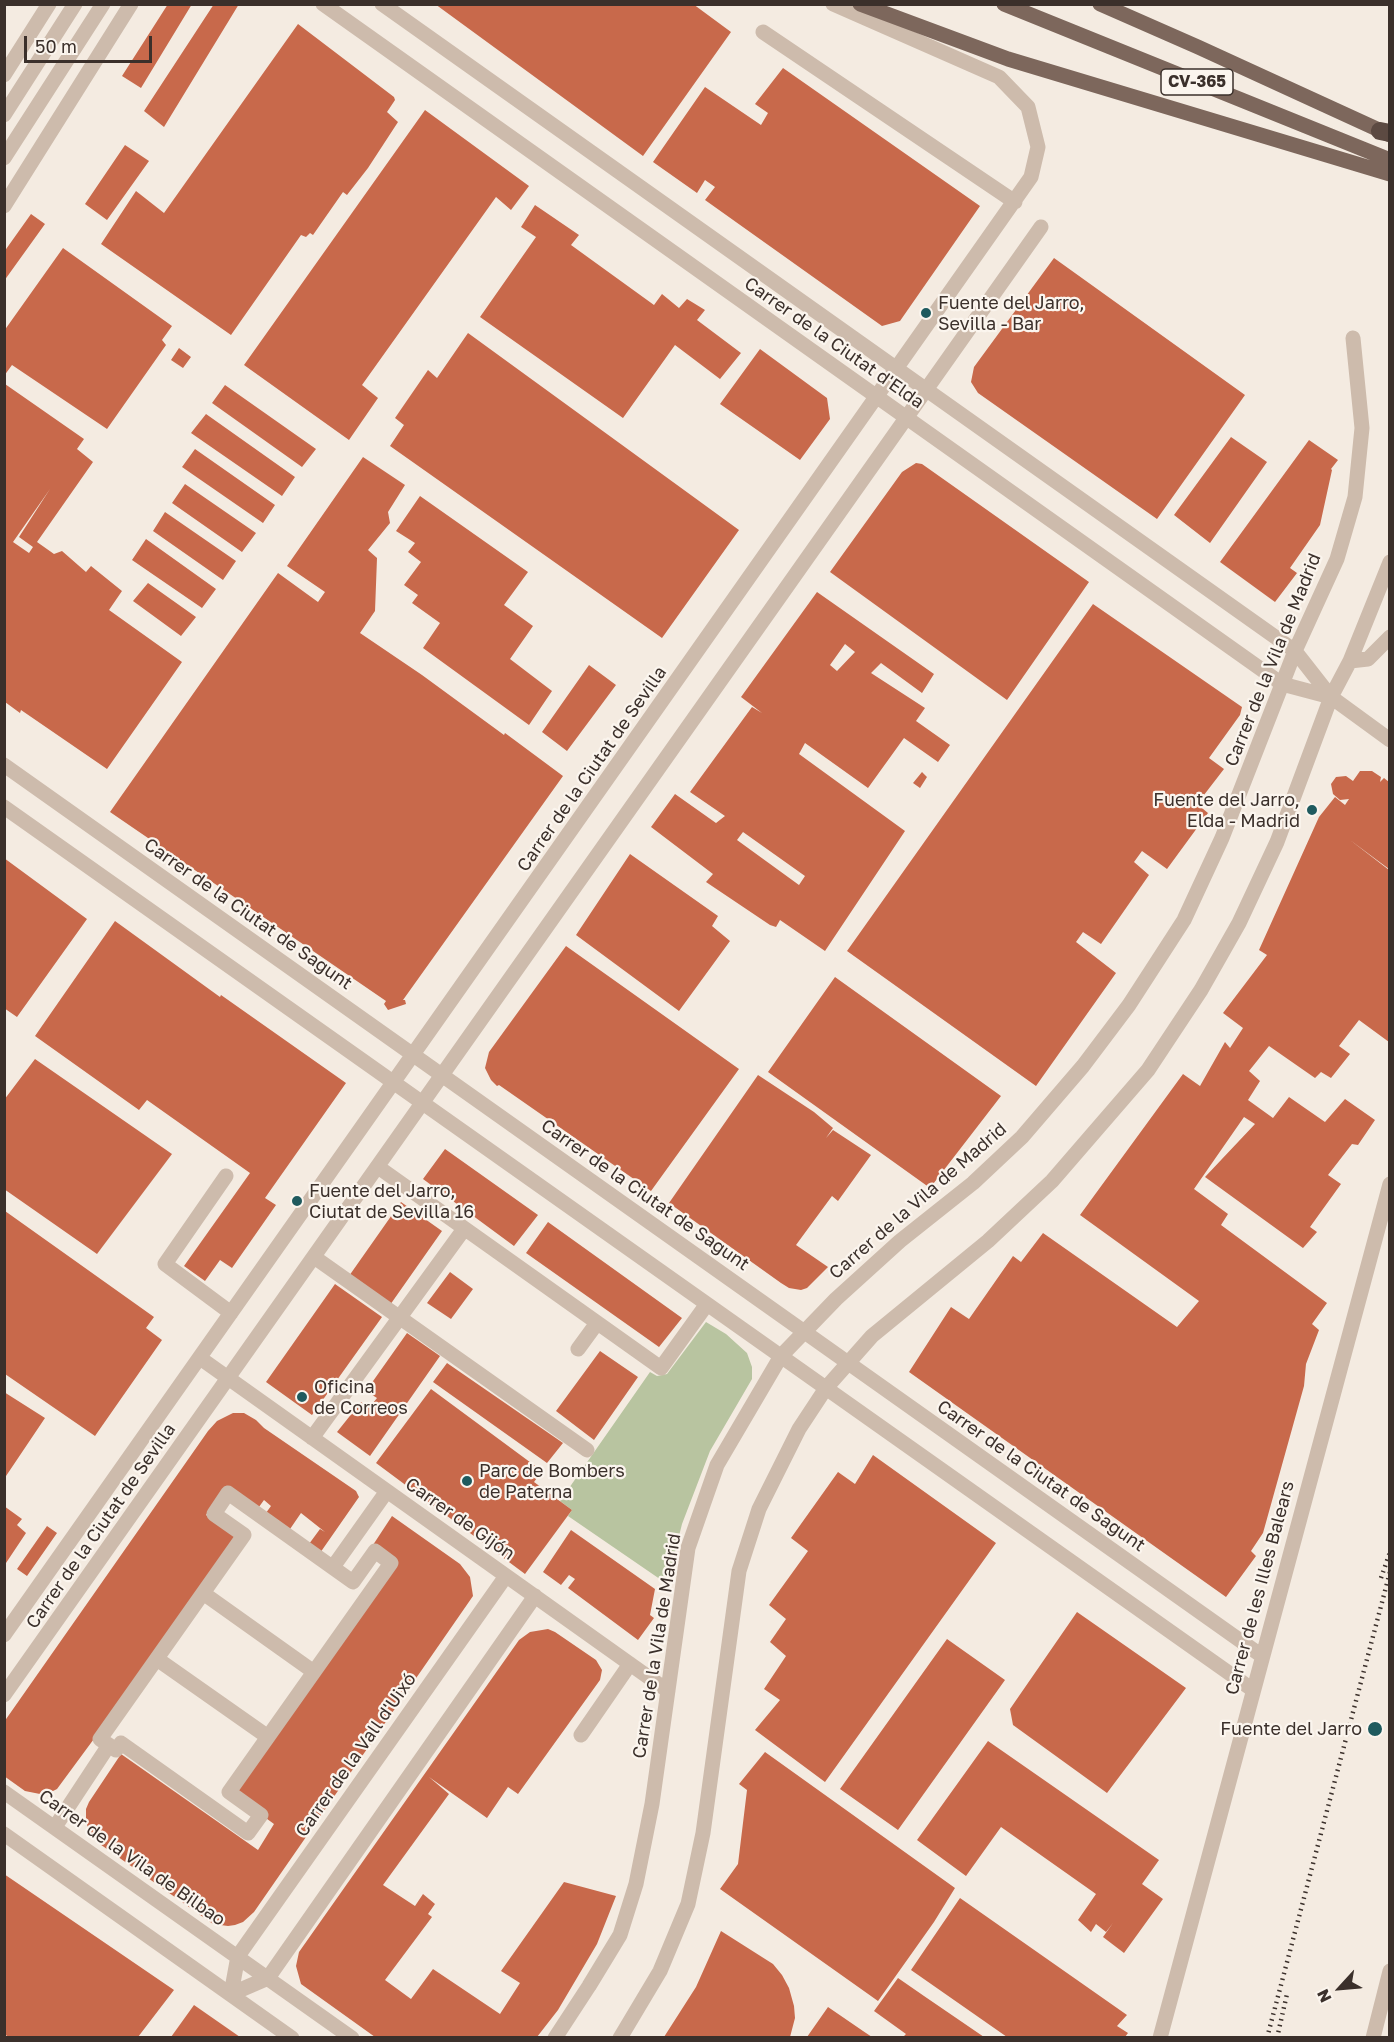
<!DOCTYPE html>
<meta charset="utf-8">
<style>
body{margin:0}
#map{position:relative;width:1394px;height:2042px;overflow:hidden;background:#f4ebe1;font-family:"Golos Text",sans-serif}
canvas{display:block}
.frame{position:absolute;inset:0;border:6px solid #3b302b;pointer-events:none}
.north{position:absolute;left:1310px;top:1958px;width:60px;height:60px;-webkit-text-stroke:4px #fbf5ee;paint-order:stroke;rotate:244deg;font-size:16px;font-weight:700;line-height:24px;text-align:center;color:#3b302b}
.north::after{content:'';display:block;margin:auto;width:21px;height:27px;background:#3b302b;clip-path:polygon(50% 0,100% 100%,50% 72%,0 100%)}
.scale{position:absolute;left:24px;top:36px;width:128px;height:27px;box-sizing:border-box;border:3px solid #3b302b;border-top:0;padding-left:8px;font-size:18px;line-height:21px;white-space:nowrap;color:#3b302b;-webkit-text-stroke:4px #fbf5ee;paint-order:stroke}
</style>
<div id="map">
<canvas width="1394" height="2042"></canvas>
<div class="frame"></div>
<div class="north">N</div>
<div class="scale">50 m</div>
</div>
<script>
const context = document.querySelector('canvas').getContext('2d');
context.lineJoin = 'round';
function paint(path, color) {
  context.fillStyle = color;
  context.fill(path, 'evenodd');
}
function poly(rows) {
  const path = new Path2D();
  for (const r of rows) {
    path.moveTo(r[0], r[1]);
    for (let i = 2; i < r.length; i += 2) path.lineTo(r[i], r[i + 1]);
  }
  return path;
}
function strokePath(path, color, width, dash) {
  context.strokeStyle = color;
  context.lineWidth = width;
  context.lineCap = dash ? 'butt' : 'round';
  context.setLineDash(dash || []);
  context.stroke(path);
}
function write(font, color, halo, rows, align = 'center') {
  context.font = font + ' "Golos Text",sans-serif';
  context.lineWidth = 4.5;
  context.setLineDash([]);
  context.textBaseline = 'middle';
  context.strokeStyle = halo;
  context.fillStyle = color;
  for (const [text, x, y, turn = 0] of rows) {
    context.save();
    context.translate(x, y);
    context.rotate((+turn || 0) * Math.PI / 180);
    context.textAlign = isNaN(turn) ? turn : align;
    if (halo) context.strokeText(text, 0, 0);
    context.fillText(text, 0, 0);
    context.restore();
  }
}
paint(poly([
 [706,1322,726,1334,747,1353,752,1367,752,1379,710,1451,682,1524,674,1556,670,1586,568,1516,572,1510,560,1501,650,1372,657,1376,667,1374]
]), '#b8c4a0');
paint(poly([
 [168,4,192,4,141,88,122,76],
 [214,4,239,4,164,127,144,111],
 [435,4,693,4,731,32,643,156],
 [298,24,394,97,395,100,387,112,398,122,368,168,347,195,343,192,313,235,310,233,306,237,301,235,231,335,101,244,136,191,164,213],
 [783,68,980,206,900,321,882,326,705,200,715,187,705,180,697,193,653,162,705,87,761,125,768,113,755,104],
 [425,110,529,186,511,210,496,197,362,385,378,398,349,440,244,365],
 [125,145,149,161,107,220,85,204],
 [535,205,579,235,571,245,654,305,662,294,679,308,687,299,705,310,697,320,741,353,720,379,675,345,623,418,480,317,536,237,521,227],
 [31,214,45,224,4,281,4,252],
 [63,248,172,326,162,340,166,345,107,429,12,365,4,376,4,331],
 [1054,258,1245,395,1157,519,978,393,971,382,974,367],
 [468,333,739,530,662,638,390,446,404,425,395,418,428,370,437,378],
 [179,348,191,357,183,368,171,360],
 [760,349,827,398,830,419,800,460,720,404],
 [5,384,84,439,77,449,93,462,37,542,54,554,62,551,86,572,91,566,122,591,109,610,182,662,107,769,21,710,20,713,5,702],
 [50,489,19,537,33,547,29,553,13,542],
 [225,385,316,449,302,467,212,403],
 [206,414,295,477,282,496,191,433],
 [1231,437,1267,462,1210,543,1174,515],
 [1309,440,1338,460,1331,469,1332,470,1320,525,1290,568,1297,573,1275,602,1220,562],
 [195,449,275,505,263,523,182,467],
 [363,457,405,485,388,512,390,523,368,550,377,558,375,611,360,633,422,675,504,735,505,733,563,776,403,1000,405,1000,406,1004,388,1010,384,1004,386,1001,110,812,278,573,318,602,325,592,287,566],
 [916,463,922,464,1089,582,1007,700,830,572,902,472],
 [185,484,256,533,242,552,172,503],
 [420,496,528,572,504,605,533,626,510,659,552,691,529,725,423,648,440,623,412,603,418,595,404,585,421,562,408,552,415,543,396,531],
 [165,512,236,561,223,580,153,531],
 [146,539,216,589,202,608,132,560],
 [148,583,196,617,181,636,133,601],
 [817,592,934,674,922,693,881,663,871,673,925,708,916,721,950,745,938,762,904,738,868,788,805,743,799,754,905,831,825,951,780,920,776,927,770,925,706,882,713,874,651,827,675,794,716,823,725,816,690,792,752,707,762,713,741,697],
 [845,644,855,652,837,671,830,665],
 [743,832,805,876,799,885,737,840],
 [1093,604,1242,707,1240,715,1209,758,1224,769,1197,804,1208,813,1167,869,1142,851,1134,862,1149,875,1101,944,1083,932,1076,942,1116,973,1036,1086,847,951],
 [589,665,616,685,567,751,542,732],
 [1360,771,1372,771,1381,777,1380,782,1384,778,1389,782,1389,869,1350,840,1389,870,1389,1042,1359,1020,1339,1046,1350,1054,1331,1078,1321,1072,1315,1078,1269,1046,1249,1071,1260,1081,1248,1100,1273,1118,1289,1097,1325,1122,1345,1099,1375,1120,1358,1145,1352,1144,1328,1175,1341,1184,1310,1227,1317,1232,1303,1248,1205,1177,1255,1124,1244,1117,1194,1189,1228,1214,1221,1225,1327,1303,1312,1324,1319,1330,1306,1364,1304,1386,1263,1533,1251,1551,1256,1556,1226,1597,909,1372,951,1307,969,1319,1013,1256,1021,1262,1043,1233,1177,1327,1199,1301,1080,1215,1183,1074,1200,1086,1225,1042,1230,1048,1243,1028,1223,1013,1267,955,1259,950,1319,817,1335,797,1345,805,1349,799,1340,800,1333,794,1331,784,1336,777,1346,776,1353,781],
 [922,772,927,777,920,788,913,783],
 [630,854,718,916,712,926,730,941,679,1011,576,935],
 [4,858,87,919,17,1017,4,1008],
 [115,921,220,997,221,995,346,1083,265,1198,276,1205,232,1268,220,1260,205,1281,184,1266,250,1173,147,1100,139,1110,35,1036],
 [566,946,739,1069,651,1191,499,1085,497,1086,491,1080,485,1068,489,1052],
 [835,977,1001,1096,930,1188,768,1072],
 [35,1059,172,1154,97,1254,4,1189,4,1100],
 [758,1075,814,1112,833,1128,826,1138,833,1130,871,1155,838,1201,832,1196,796,1245,828,1267,807,1288,801,1290,789,1288,781,1283,669,1203],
 [445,1149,538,1215,514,1246,423,1179],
 [401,1202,442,1231,390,1305,349,1276],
 [5,1211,154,1317,146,1328,162,1340,95,1436,5,1374],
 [548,1222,682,1318,659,1347,526,1253],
 [450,1272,473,1289,451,1319,427,1303],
 [335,1284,382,1317,312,1415,266,1382],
 [407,1333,440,1356,370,1456,337,1432,361,1402,369,1408,377,1398,366,1391],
 [600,1351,638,1377,594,1440,556,1411],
 [447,1363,563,1443,547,1463,433,1382],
 [431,1389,542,1471,534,1482,572,1510,525,1574,376,1463],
 [4,1392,45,1418,4,1479],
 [233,1413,244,1413,256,1420,264,1428,356,1491,359,1497,320,1553,309,1544,320,1529,325,1532,301,1513,288,1532,263,1517,271,1506,264,1500,256,1511,225,1488,206,1515,237,1537,144,1671,57,1789,45,1795,25,1791,4,1776,4,1722,208,1431,217,1421],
 [873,1455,996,1543,825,1782,755,1730,780,1700,764,1689,786,1656,770,1642,786,1619,769,1605,808,1551,791,1538,838,1472,855,1484],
 [4,1506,22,1519,17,1525,26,1533,4,1566],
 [392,1516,460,1564,470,1577,473,1596,254,1912,243,1922,235,1925,228,1926,213,1924,97,1842,90,1833,86,1822,86,1809,89,1802,121,1754,258,1850,274,1824,233,1794,396,1564,371,1548],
 [47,1526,57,1533,27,1576,17,1569],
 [571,1530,655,1589,650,1615,654,1618,638,1640,568,1588,575,1579,569,1575,561,1585,543,1572],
 [1077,1612,1186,1688,1107,1793,1013,1725,1010,1709],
 [548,1629,555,1632,596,1660,602,1670,600,1680,518,1794,508,1787,487,1818,429,1777,449,1794,383,1885,415,1906,423,1894,435,1904,428,1914,432,1917,385,1980,411,1999,433,1969,500,2014,520,1983,501,1971,564,1882,616,1896,597,1944,558,2010,537,2037,375,2037,301,1984,296,1966,299,1952,519,1640,530,1632],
 [947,1639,1005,1680,898,1830,840,1789],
 [988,1741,1159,1860,1142,1884,1163,1899,1124,1953,1103,1937,1113,1923,1106,1932,1096,1924,1091,1932,1078,1920,1096,1894,1001,1827,966,1876,917,1840],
 [765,1752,955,1888,934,1922,878,2001,720,1889,738,1864,747,1790,739,1784],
 [4,1874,174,1990,138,2037,9,2037,4,2034],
 [960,1898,1127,2015,1117,2026,1128,2033,1125,2037,1007,2037,911,1970],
 [721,1931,773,1964,782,1975,789,1988,794,2006,795,2018,790,2037,664,2037,696,1987],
 [898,1978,924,1996,984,2037,903,2037,906,2034,874,2011],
 [194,2005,240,2037,171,2037],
 [828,2007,863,2031,872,2037,807,2037]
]), '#c8694b');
strokePath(poly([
 [323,4,1282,684,1331,697],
 [382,4,1295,651,1331,697,1390,740],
 [763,32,1015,202],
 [4,75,49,4],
 [4,115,75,4],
 [4,158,103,4],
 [4,206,131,4],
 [1350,661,1368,659,1390,637],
 [4,765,1262,1656],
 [4,807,1253,1690],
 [378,1167,661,1368,707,1304],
 [226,1176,165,1264,231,1313],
 [314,1257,587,1450],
 [578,1349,597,1323],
 [200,1358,668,1691],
 [312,1438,464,1229],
 [228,1493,353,1582,375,1551,391,1563,229,1792,261,1815,248,1833,121,1743,116,1750,100,1739,244,1535,214,1514,228,1493],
 [333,1567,387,1491],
 [203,1593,314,1672],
 [4,1635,1031,177,1038,147,1028,107,999,77,833,4],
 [157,1659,268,1737],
 [4,1695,1041,227],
 [581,1735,630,1664],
 [4,1792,352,2038],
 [55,1827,109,1745],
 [4,1834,292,2038],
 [268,1978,535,1596],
 [231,1994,238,1956,506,1576],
 [231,1994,268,1978],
 [555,2038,589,1986,620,1935,636,1884,652,1804,688,1548,717,1465,781,1356,836,1299,900,1241,973,1183,1022,1137,1083,1066,1129,1005,1184,920,1222,838,1295,651,1337,559,1355,497,1362,428,1353,338],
 [620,2038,660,1971,688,1904,703,1833,739,1571,759,1509,799,1429,826,1388,872,1336,988,1241,1052,1181,1148,1070,1201,990,1239,923,1277,842,1331,697,1350,661,1390,562],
 [1160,2038,1390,1184],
 [1373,2038,1390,1971]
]), '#cdbbac', 15);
strokePath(poly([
 [860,4,1008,59,1390,174],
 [1004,4,1390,160],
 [1100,4,1198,47,1390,135]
]), '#7d675c', 15);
strokePath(poly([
 [1380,131,1390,133]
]), '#5c4a42', 18);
strokePath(poly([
 [1381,1578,1390,1552],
 [1267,2038,1390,1572],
 [1277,2038,1287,1994]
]), '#3b302b', 4.5, [1.5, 4.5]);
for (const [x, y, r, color] of [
 [926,313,6,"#1f5a5e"],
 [1312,810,6,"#1f5a5e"],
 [297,1201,6,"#1f5a5e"],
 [302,1397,6,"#1f5a5e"],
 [467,1481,6,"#1f5a5e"],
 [1375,1729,8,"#1f5a5e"]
]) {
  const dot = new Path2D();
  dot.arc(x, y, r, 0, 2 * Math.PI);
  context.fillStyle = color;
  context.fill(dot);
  strokePath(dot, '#fbf5ee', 2);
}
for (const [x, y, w] of [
 [1197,82,72]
]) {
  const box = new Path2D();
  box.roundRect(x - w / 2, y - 13, w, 26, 4.5);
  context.fillStyle = '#fbf5ee';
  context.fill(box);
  strokePath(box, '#3b302b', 1.5);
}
write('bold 16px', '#3b302b', null, [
 ["CV-365",1197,82]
]);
write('18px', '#3b302b', '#fbf5ee', [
 ["Fuente del Jarro,",938,303],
 ["Sevilla - Bar",938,324],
 ["Fuente del Jarro,",1300,800,"right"],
 ["Elda - Madrid",1300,821,"right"],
 ["Fuente del Jarro,",309,1191],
 ["Ciutat de Sevilla 16",309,1212],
 ["Oficina",314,1387],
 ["de Correos",314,1408],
 ["Parc de Bombers",479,1471],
 ["de Paterna",479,1492],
 ["Fuente del Jarro",1362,1729,"right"]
], 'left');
write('18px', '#3b302b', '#fbf5ee', [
 ["Carrer de la Ciutat d'Elda",834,343,35],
 ["Carrer de la Vila de Madrid",1273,660,-68],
 ["Carrer de la Ciutat de Sevilla",592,769,-55],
 ["Carrer de la Ciutat de Sagunt",248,914,35],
 ["Carrer de la Ciutat de Sagunt",645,1195,35],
 ["Carrer de la Vila de Madrid",918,1201,-41],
 ["Carrer de la Ciutat de Sagunt",1041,1476,35],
 ["Carrer de Gijón",460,1519,35],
 ["Carrer de la Ciutat de Sevilla",101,1526,-55],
 ["Carrer de les Illes Balears",1260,1588,-75],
 ["Carrer de la Vila de Madrid",657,1646,-81],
 ["Carrer de la Vall d'Uixó",356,1755,-55],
 ["Carrer de la Vila de Bilbao",132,1858,35]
]);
</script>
